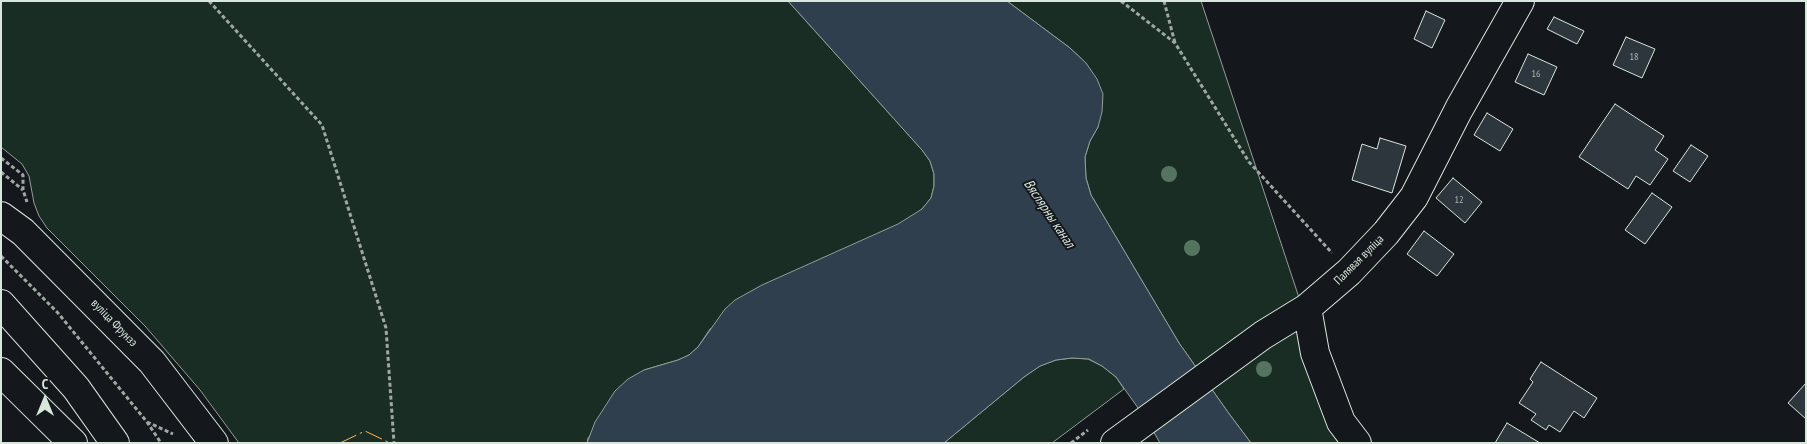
<!DOCTYPE html>
<meta charset="utf-8">
<style>
body{margin:0}
#map{position:relative;width:1807px;height:444px;overflow:hidden;background:#14181c;font-family:"PT Sans Narrow",sans-serif}
canvas{display:block}
.frame{position:absolute;inset:0;border:2px solid #d8e6dc;pointer-events:none}
.north{position:absolute;left:20px;top:374px;width:50px;height:50px;-webkit-text-stroke:4px #14181c;paint-order:stroke;rotate:0deg;font-size:14px;font-weight:700;line-height:20px;text-align:center;color:#d8e6dc}
.north::after{content:'';display:block;margin:auto;width:18px;height:22px;background:#d8e6dc;clip-path:polygon(50% 0,100% 100%,50% 72%,0 100%)}
</style>
<div id="map">
<canvas width="1807" height="444"></canvas>
<div class="frame"></div>
<div class="north">С</div>
</div>
<script>
const context = document.querySelector('canvas').getContext('2d');
context.lineJoin = 'round';
function paint(path, color) {
  context.fillStyle = color;
  context.fill(path, 'evenodd');
}
function poly(rows) {
  const path = new Path2D();
  for (const r of rows) {
    path.moveTo(r[0], r[1]);
    for (let i = 2; i < r.length; i += 2) path.lineTo(r[i], r[i + 1]);
  }
  return path;
}
function strokePath(path, color, width, dash) {
  context.strokeStyle = color;
  context.lineWidth = width;
  context.lineCap = dash ? 'butt' : 'round';
  context.setLineDash(dash || []);
  context.stroke(path);
}
function write(font, color, halo, rows, align = 'center') {
  context.font = font + ' "PT Sans Narrow",sans-serif';
  context.lineWidth = 4;
  context.setLineDash([]);
  context.textBaseline = 'middle';
  context.strokeStyle = halo;
  context.fillStyle = color;
  for (const [text, x, y, turn = 0] of rows) {
    context.save();
    context.translate(x, y);
    context.rotate((+turn || 0) * Math.PI / 180);
    context.textAlign = isNaN(turn) ? turn : align;
    if (halo) context.strokeText(text, 0, 0);
    context.fillText(text, 0, 0);
    context.restore();
  }
}
const green = poly([
 [1,1,788,1,922,150,930,161,934,174,934,186,931,198,922,209,911,218,710,329,698,347,689,355,678,360,644,370,588,438,587,443,239,443,200,390,145,326,47,228,39,216,34,203,29,176,22,164,1,147,1,1],
 [1007,1,1201,1,1347,443,1251,443,1230,415,1179,343,1091,195,1086,178,1085,157,1090,141,1098,127,1086,63,1070,48,1007,1],
 [1072,358,1088,359,1102,366,1116,377,1124,389,1052,443,944,443,1024,377,1040,366,1056,360,1072,358]
]);
paint(green, '#1a2d24');
strokePath(green, '#939e99', 1);
const water = poly([
 [788,1,1007,1,1070,48,1086,63,1097,79,1103,94,1102,112,1098,127,1090,141,1085,157,1086,178,1091,195,1179,343,1230,415,1251,443,1160,443,1148,422,1116,377,1102,366,1089,359,1072,358,1056,360,1040,366,1024,377,944,443,587,443,595,422,615,391,628,379,644,370,678,360,689,355,698,347,725,309,735,300,762,285,898,224,922,209,931,198,934,186,934,174,930,161,922,150,788,1]
]);
paint(water, '#2f3f4d');
strokePath(water, '#939e99', 1);
const building = poly([
 [1426,11,1445,20,1432,48,1414,39,1426,11],
 [1554,17,1584,31,1577,44,1547,29,1554,17],
 [1626,37,1655,49,1642,78,1613,65,1626,37],
 [1528,54,1557,67,1544,95,1515,82,1528,54],
 [1615,104,1664,136,1655,150,1668,159,1650,185,1636,176,1628,189,1579,157,1615,104],
 [1487,113,1513,129,1500,151,1474,135,1487,113],
 [1380,138,1406,146,1392,193,1352,180,1362,144,1377,149,1380,138],
 [1691,145,1708,156,1690,182,1673,171,1691,145],
 [1453,178,1482,202,1465,223,1436,198,1453,178],
 [1652,193,1672,207,1645,244,1625,230,1652,193],
 [1424,231,1454,254,1437,276,1407,254,1424,231],
 [1541,362,1597,398,1584,418,1574,411,1560,432,1549,425,1546,430,1531,420,1536,414,1519,403,1533,382,1530,379,1541,362],
 [1806,383,1806,419,1788,403,1806,383],
 [1507,423,1540,443,1495,443,1507,423]
]);
paint(building, '#2c363c');
strokePath(building, '#d8e6dc', 1);
const minor = poly([
 [1307,308,1315,353,1341,422,1357,443],
 [1115,443,1263,335,1307,308,1349,272,1386,233,1414,197,1459,109,1520,1]
]);
const major = poly([
 [1,216,23,232,152,362,214,443],
 [1,304,76,388,115,443],
 [1,372,73,443]
]);
strokePath(minor, '#d8e6dc', 30);
strokePath(major, '#d8e6dc', 30);
strokePath(poly([
 [209,1,322,125,386,328,394,443],
 [1121,1,1175,43,1249,162,1332,253],
 [1164,1,1175,43],
 [1,158,23,175,23,190,27,202],
 [1,172,23,190],
 [1,256,58,313,147,422,161,443],
 [147,422,173,434],
 [1071,443,1088,430]
]), '#9da8a2', 3, [4, 2.5]);
strokePath(minor, '#14181c', 28);
strokePath(major, '#14181c', 28);
strokePath(poly([
 [340,443,365,431,390,443]
]), '#ffb74d', 1, [18, 4, 2.5, 4]);
context.fillStyle = '#55745f';
for (const [x, y] of [
 [1169,174],
 [1192,248],
 [1264,369]
]) {
  context.beginPath();
  context.arc(x, y, 8, 0, 2 * Math.PI);
  context.fill();
}
write('10px', '#adbab4', null, [
 ["18",1634,57],
 ["16",1536,74],
 ["12",1459,200]
]);
write('12px', '#d8e6dc', '#14181c', [
 ["Палявая вуліца",1359,260,-45],
 ["вуліца Фрунзэ",114,323,46]
]);
write('italic 14px', '#d8e6dc', '#14181c', [
 ["Вяслярны канал",1049,214,56]
]);
</script>
